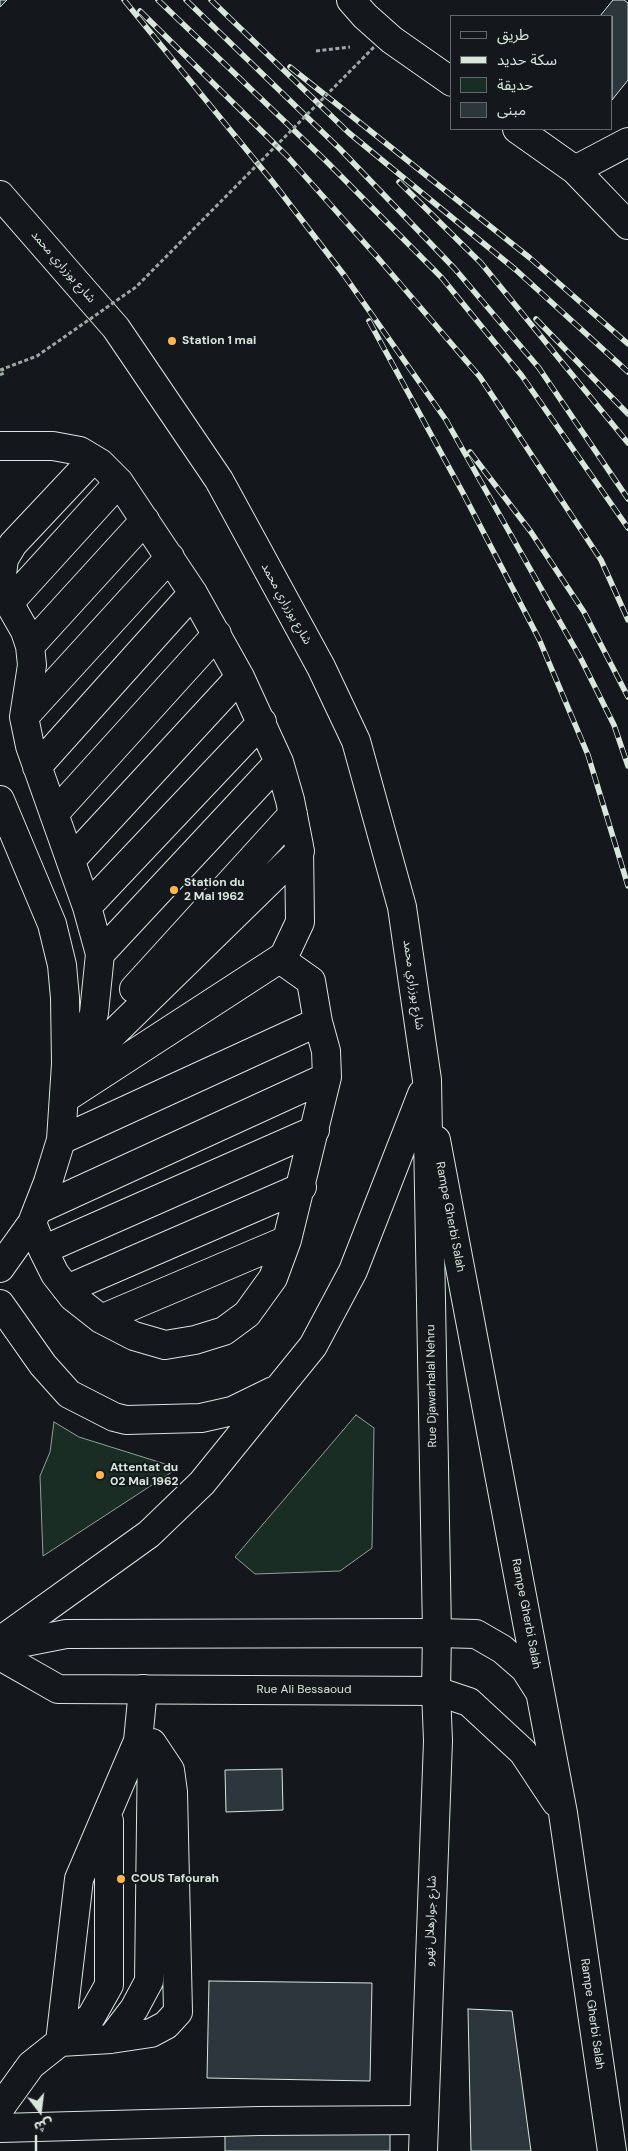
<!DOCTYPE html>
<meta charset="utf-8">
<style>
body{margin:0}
#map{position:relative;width:628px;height:2151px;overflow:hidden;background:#14181c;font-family:"DM Sans","Noto Sans Arabic",sans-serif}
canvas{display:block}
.legend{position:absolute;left:450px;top:15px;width:162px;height:115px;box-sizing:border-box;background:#14181c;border:1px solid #626a69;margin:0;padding:6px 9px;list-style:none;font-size:15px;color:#d8e6dc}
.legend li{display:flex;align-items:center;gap:10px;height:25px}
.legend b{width:25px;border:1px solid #626a69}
.north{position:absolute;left:15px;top:2086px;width:50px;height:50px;-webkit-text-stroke:4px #14181c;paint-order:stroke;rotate:165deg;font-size:14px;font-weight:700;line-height:20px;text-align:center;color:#d8e6dc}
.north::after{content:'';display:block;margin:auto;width:18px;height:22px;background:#d8e6dc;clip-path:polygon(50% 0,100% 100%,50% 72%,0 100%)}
</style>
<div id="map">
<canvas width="628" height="2151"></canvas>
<ul class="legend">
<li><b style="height:6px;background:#14181c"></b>طريق</li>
<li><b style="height:6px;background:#d8e6dc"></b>سكة حديد</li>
<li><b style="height:14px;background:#1a2d24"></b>حديقة</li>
<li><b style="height:14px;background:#2c363c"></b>مبنى</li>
</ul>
<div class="north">ش</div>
</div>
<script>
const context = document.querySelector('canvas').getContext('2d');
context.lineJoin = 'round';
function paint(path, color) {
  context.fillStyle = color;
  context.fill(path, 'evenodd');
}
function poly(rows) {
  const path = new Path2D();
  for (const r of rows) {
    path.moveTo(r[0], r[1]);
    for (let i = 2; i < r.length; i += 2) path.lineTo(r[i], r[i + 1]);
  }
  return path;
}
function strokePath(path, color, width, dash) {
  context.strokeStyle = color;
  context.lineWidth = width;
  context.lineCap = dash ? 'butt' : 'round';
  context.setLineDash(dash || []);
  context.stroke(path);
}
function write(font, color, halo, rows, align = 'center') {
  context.font = font + ' "DM Sans","Noto Sans Arabic",sans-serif';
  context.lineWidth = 4;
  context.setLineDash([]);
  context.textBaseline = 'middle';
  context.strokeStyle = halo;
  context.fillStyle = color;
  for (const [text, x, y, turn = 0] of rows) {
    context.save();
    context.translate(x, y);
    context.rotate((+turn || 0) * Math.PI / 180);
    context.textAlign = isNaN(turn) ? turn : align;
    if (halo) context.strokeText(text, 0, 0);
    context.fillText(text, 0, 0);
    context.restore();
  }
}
const green = poly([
 [356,1415,374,1428,372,1548,340,1571,255,1574,235,1557,356,1415],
 [54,1422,79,1437,178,1468,43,1556,40,1476,50,1452,54,1422]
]);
paint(green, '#1a2d24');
strokePath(green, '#939e99', 1);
const building = poly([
 [0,0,7,0,0,7,0,0],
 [613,0,624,0,628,3,628,80,612,100,612,16,600,16,613,0],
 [282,1769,283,1810,226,1812,225,1770,282,1769],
 [209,1981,372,1983,370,2081,207,2078,209,1981],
 [468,2009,512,2011,531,2151,471,2151,468,2009],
 [225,2131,390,2131,390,2151,225,2151,225,2131]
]);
paint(building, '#2c363c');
strokePath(building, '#d8e6dc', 1);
const minor = poly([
 [351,0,365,16,392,40,452,82],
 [517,129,575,170,628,225],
 [575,170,628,142],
 [0,446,53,446,80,451,100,463,119,482,193,593,240,677,279,762,290,800,299,846,300,922,284,956,64,1099],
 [9,603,119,482],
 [30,646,145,520],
 [24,717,170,557],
 [37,767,193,593],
 [0,800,52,924,62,965,65,998,66,1064,61,1140,48,1182,32,1223,0,1268],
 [54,814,217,634],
 [71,860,240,677],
 [87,907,262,722],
 [100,954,279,762],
 [134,989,293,814],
 [79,1067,300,851],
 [64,1099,85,1043,94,1013,100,954,87,907,30,746,24,717,32,665,30,646,25,631,9,603,1,582,4,559,13,544,93,459],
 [61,1140,318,1022],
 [37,1210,327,1077],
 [32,1223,43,1250,55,1274,73,1297,101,1319,134,1336,165,1345,195,1340,224,1331,247,1314,273,1278,287,1240,327,1077,326,1051,318,1022,311,981,280,959],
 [43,1250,315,1130],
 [67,1289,302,1187],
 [101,1319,287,1240],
 [111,2039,134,2009,149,1981,152,1743],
 [60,2042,111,2039,151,2033,166,2025,178,2012,173,1792,170,1770,152,1743,138,1741],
 [60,2042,91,2017,109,1985,109,1821],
 [0,2108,31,2065,60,2042,79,1879,138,1741,143,1689],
 [0,2128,259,2121,423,2120]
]);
const major = poly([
 [436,1140,563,1813,612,2151],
 [0,1647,66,1634,437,1633,476,1634,502,1649,525,1669,539,1691],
 [0,1656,58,1689,436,1691,469,1702,523,1752,556,1802]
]);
const highway = poly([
 [0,195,116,328,219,480,321,667,356,741,402,907,427,1080,437,1633,436,1691,438,1741,423,2151],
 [0,1304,43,1365,69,1394,114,1417,126,1420,201,1418,232,1411,273,1391],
 [0,1641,149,1534,202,1483,313,1346,353,1271,422,1094]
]);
strokePath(minor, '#d8e6dc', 30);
strokePath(major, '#d8e6dc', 30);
strokePath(highway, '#d8e6dc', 30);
strokePath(poly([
 [316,51,350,47],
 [0,375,4,373,2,369]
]), '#9da8a2', 3, [4, 2.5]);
strokePath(minor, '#14181c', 28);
strokePath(major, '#14181c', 28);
strokePath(highway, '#14181c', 28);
const rail = poly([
 [124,0,272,181,344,275,446,420,581,659,614,725,628,766],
 [158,0,326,161,442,278,522,376,628,528],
 [186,0,340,149,455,269,539,368,628,499],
 [211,0,349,133,516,270,628,372],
 [140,11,287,156,378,258,480,377,601,560,628,620],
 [290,67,530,258,628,344],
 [399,182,481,263,628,443],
 [536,319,628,414],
 [369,321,463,493,539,639,588,755,628,886],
 [470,452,531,532,584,612,628,697]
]);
strokePath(rail, '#d8e6dc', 5.5);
strokePath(rail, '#14181c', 4, [11]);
strokePath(poly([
 [0,370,37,356,136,287,376,45]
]), '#9da8a2', 3, [4, 2.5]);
strokePath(poly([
 [36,2136,36,2151]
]), '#d8e6dc', 2.5);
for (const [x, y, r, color] of [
 [172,341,5,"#ffb74d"],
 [174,890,5,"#ffb74d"],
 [100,1475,5,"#ffb74d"],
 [121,1879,5,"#ffb74d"]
]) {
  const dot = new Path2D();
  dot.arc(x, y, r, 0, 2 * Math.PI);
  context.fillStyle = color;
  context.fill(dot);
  strokePath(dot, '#14181c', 2);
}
write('12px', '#d8e6dc', '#14181c', [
 ["شارع بوزراري محمد",63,267,49],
 ["شارع بوزراري محمد",286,604,61],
 ["شارع بوزراري محمد",413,985,82],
 ["Rampe Gherbi Salah",450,1217,79],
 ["Rue Djawarhalal Nehru",432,1386,-91],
 ["Rampe Gherbi Salah",526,1614,79],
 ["Rue Ali Bessaoud",304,1690],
 ["شارع جوارهلال نهرو",431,1921,-88],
 ["Rampe Gherbi Salah",592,2014,82]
]);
write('bold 12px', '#d8e6dc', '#14181c', [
 ["Station 1 mai",182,341],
 ["Station du",184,883],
 ["2 Mai 1962",184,897],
 ["Attentat du",110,1468],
 ["02 Mai 1962",110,1482],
 ["COUS Tafourah",131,1879]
], 'left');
</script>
